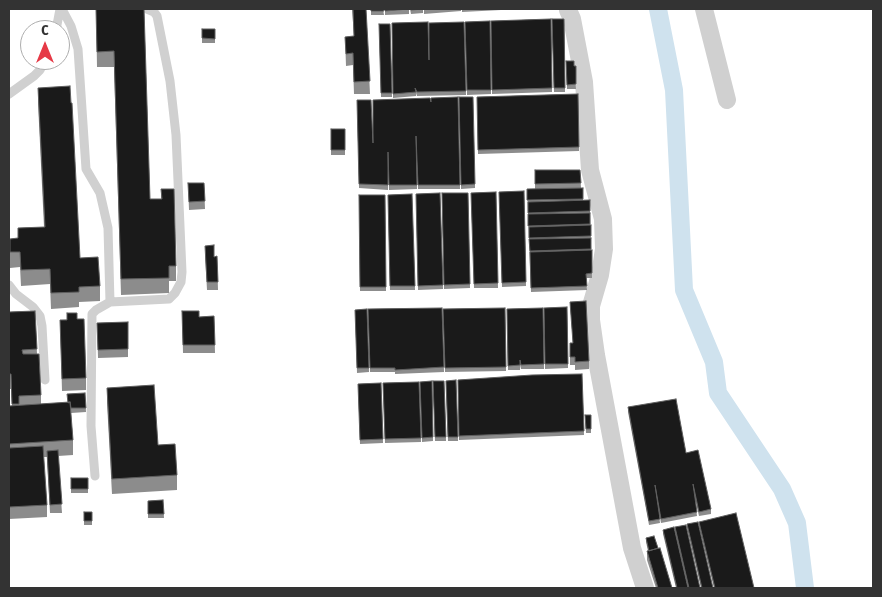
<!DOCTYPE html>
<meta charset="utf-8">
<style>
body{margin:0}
#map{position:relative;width:882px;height:597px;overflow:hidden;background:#fff;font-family:"Fira Sans Condensed",sans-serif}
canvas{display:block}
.frame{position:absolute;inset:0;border:10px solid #333;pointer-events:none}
.north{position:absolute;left:20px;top:20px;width:50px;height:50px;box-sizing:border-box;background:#fff;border:1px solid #adadad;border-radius:50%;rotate:0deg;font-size:14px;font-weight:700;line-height:20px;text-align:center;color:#333}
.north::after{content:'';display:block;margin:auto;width:18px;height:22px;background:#e63946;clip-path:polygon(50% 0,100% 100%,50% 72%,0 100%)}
</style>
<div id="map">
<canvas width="882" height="597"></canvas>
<div class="frame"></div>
<div class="north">С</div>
</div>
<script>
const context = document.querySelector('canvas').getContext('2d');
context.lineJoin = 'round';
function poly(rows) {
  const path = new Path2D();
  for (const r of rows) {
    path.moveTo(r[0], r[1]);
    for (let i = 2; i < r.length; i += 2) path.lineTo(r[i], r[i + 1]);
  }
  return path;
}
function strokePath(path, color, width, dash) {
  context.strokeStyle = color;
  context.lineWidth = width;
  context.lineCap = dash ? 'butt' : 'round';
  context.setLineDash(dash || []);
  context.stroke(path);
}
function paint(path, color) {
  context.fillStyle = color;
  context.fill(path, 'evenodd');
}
strokePath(poly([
 [658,9,674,90,684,290,714,362,718,393,782,489,797,523,805,588]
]), '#cfe2ee', 18);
strokePath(poly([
 [62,9,71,26,78,49,86,169,100,193,108,228,110,302],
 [56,30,60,9],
 [9,94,34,76,40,70,45,60],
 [9,285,16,294,33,307,40,316,42,326,45,380],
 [95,476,91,426,92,314,96,310,110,302,169,299,175,293,181,282,182,272,176,135,170,81,157,16,154,12,147,9]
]), '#d0d0d0', 9);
strokePath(poly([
 [704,9,727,100],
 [568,10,572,19,584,82,590,170,603,219,604,249,600,275,591,306,591,320,596,355,632,548,645,588]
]), '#d0d0d0', 18);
paint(poly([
 [96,9,144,9,150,199,161,199,161,189,176,266,176,281,169,281,169,293,121,295,114,67,97,67],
 [352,9,366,9,370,94,354,94,353,65,346,66,345,37,354,36],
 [371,9,383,9,384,15,371,15],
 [385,9,409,9,409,14,385,15],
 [410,9,423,9,423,13,411,14],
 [424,9,461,9,461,11,424,14],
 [462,9,501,9,501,10,462,12],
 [551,19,552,92,492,94,491,21],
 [552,19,564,19,565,92,554,92],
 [490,21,491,94,467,95,465,22],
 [464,22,466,95,417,96,416,93,416,96,393,98,392,23,429,60],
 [379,24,390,24,392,97,381,97],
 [202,29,215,29,215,43,202,43],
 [566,61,574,66,576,89,567,89],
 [38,88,80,258,100,286,100,301,79,302,79,307,51,309,50,284,21,286,20,267,10,268,10,239,18,238,18,228,44,227,38,103],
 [578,94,579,151,478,154,477,97],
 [458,97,460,189,418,189,416,140,417,189,389,190,388,156,388,190,359,188,357,100,373,140,431,102],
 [459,97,475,184,475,188,461,189],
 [331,129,345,129,345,155,331,155],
 [535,170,580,170,581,188,583,188,583,200,590,211,592,278,586,278,587,290,531,292,527,189,535,189],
 [188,183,204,183,205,209,189,210],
 [524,191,526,286,502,287,499,192],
 [496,192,498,288,474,288,471,193],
 [440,193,443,289,418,290,416,194],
 [442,193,468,193,470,288,444,289],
 [412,194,415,290,390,290,388,195],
 [359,195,385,195,386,291,360,291],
 [205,254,214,257,217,256,218,290,207,290],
 [570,302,589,361,589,369,575,370,575,365,570,365,570,343,573,343],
 [567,307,568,368,545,369,544,308],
 [442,308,444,372,395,374,395,372,370,372,368,309],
 [505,308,506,371,445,372,443,309],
 [543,308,544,369,521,369,520,365,520,370,508,370,507,309],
 [367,309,369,372,357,373,355,310],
 [35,311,37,354,41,395,41,404,67,403,85,393,86,412,71,413,73,440,73,455,58,456,62,513,50,513,47,457,43,457,47,505,47,517,9,519,9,406,12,406,11,389,9,389,9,312],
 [182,311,199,317,214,316,215,353,183,353],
 [77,319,86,378,86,390,62,391,60,320],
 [128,322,128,357,98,358,97,323],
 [582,374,584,435,459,440,458,380],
 [456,380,458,441,448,441,446,381],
 [432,381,433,441,422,442,420,382],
 [433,381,444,381,446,441,435,441],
 [419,382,421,442,385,443,383,383],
 [381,383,383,443,360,444,358,384],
 [107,388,158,445,177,475,177,490,112,494,107,403],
 [628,407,686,453,711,509,711,514,699,516,695,499,697,516,661,523,658,507,660,523,649,525,628,412],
 [585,415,591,415,591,433,586,433],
 [71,478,88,478,88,493,71,493],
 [163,500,164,518,148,518,148,501],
 [84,512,92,512,92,525,84,525],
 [699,522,754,588,714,588,699,526],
 [687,524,713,588,701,588,687,528],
 [675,527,700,588,688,588,675,532],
 [663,530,688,588,676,588,663,534],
 [646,538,658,548,672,588,656,588,647,560,647,551,648,551,646,542]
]), '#8c8c8c');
const building = poly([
 [96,9,144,9,150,199,162,199,161,189,174,189,176,266,169,266,169,278,121,279,114,51,97,52,96,9],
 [353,9,366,9,370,81,354,82,353,53,346,54,345,37,354,36,353,9],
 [371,9,383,9,384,11,371,11,371,9],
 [385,9,409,9,385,11,385,9],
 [411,9,423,9,411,10,411,9],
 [551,19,552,88,492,90,491,21,551,19],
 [552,19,564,19,565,88,554,88,552,19],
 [490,21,491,90,467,90,465,22,490,21],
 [428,22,429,60,429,23,464,22,466,91,417,92,415,88,416,92,393,94,392,23,428,22],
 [379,24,390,24,392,93,381,93,379,24],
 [202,29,215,29,215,39,202,38,202,29],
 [566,61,574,61,574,66,576,66,576,84,567,85,566,61],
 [70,86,71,103,72,103,80,258,98,257,100,286,79,287,79,292,51,293,50,269,21,270,20,252,10,252,10,239,18,238,18,228,45,227,38,88,70,86],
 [578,94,579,147,478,150,477,97,578,94],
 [458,97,460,185,418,185,416,136,417,185,389,185,388,152,388,185,359,184,357,100,371,100,373,143,373,100,430,98,431,102,431,98,458,97],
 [459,97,473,97,475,184,461,185,459,97],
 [331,129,345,129,345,150,331,150,331,129],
 [535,170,580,170,581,183,535,184,535,170],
 [188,183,204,183,205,201,189,202,188,183],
 [583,188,583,199,527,200,527,189,583,188],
 [524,191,526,282,502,283,499,192,524,191],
 [496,192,498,283,474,284,471,193,496,192],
 [440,193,443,285,418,286,416,194,440,193],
 [442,193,468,193,470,284,444,285,442,193],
 [412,194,415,286,390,286,388,195,412,194],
 [359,195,385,195,386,287,360,287,359,195],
 [590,200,590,211,528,213,528,202,590,200],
 [590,213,590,224,528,226,528,214,590,213],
 [591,225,591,236,529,238,529,227,591,225],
 [591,238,591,249,530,251,529,239,591,238],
 [214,245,214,257,217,256,218,282,207,282,205,246,214,245],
 [592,250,592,273,586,274,587,286,531,288,530,252,592,250],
 [586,301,589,361,575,362,575,357,570,357,570,343,573,343,570,302,586,301],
 [567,307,568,364,545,364,544,308,567,307],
 [442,308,444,367,395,370,395,368,370,368,368,309,442,308],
 [505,308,506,367,445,368,443,309,505,308],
 [543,308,544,364,521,365,520,360,520,365,508,366,507,309,543,308],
 [367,309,369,368,357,368,355,310,367,309],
 [35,311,37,349,22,350,23,354,39,354,41,395,19,396,19,404,12,404,11,374,9,374,9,312,35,311],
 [182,311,199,311,199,317,214,316,215,345,183,345,182,311],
 [67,313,77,313,77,319,84,319,86,378,62,379,60,320,67,320,67,313],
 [128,322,128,349,98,350,97,323,128,322],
 [582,374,584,431,459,436,458,380,532,375,582,374],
 [456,380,458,437,448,437,446,381,456,380],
 [432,381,433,437,422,438,420,382,432,381],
 [433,381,444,381,446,437,435,437,433,381],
 [419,382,421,438,385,439,383,383,419,382],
 [381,383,383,439,360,440,358,384,381,383],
 [154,385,158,445,175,444,177,475,112,479,107,388,154,385],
 [85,393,86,408,71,408,70,402,68,403,67,394,85,393],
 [676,399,686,453,698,450,711,509,699,512,693,484,697,512,661,519,655,485,660,519,649,521,628,407,676,399],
 [70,402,73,440,9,444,9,406,70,402],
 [585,415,591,415,591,429,586,429,585,415],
 [43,446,47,505,9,507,9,448,43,446],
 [58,450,62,504,50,505,47,451,58,450],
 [71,478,88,478,88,489,71,489,71,478],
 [163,500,164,514,148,514,148,501,163,500],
 [84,512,92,512,92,521,84,521,84,512],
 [736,513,754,588,715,588,699,522,736,513],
 [698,522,713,588,702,588,687,524,698,522],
 [686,525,700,588,689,588,675,527,686,525],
 [674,527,688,588,677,588,663,530,674,527],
 [654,536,658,548,649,551,646,538,654,536],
 [660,548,672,588,658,588,647,551,660,548]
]);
paint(building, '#1a1a1a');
strokePath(building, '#5f5f5f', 1);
</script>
